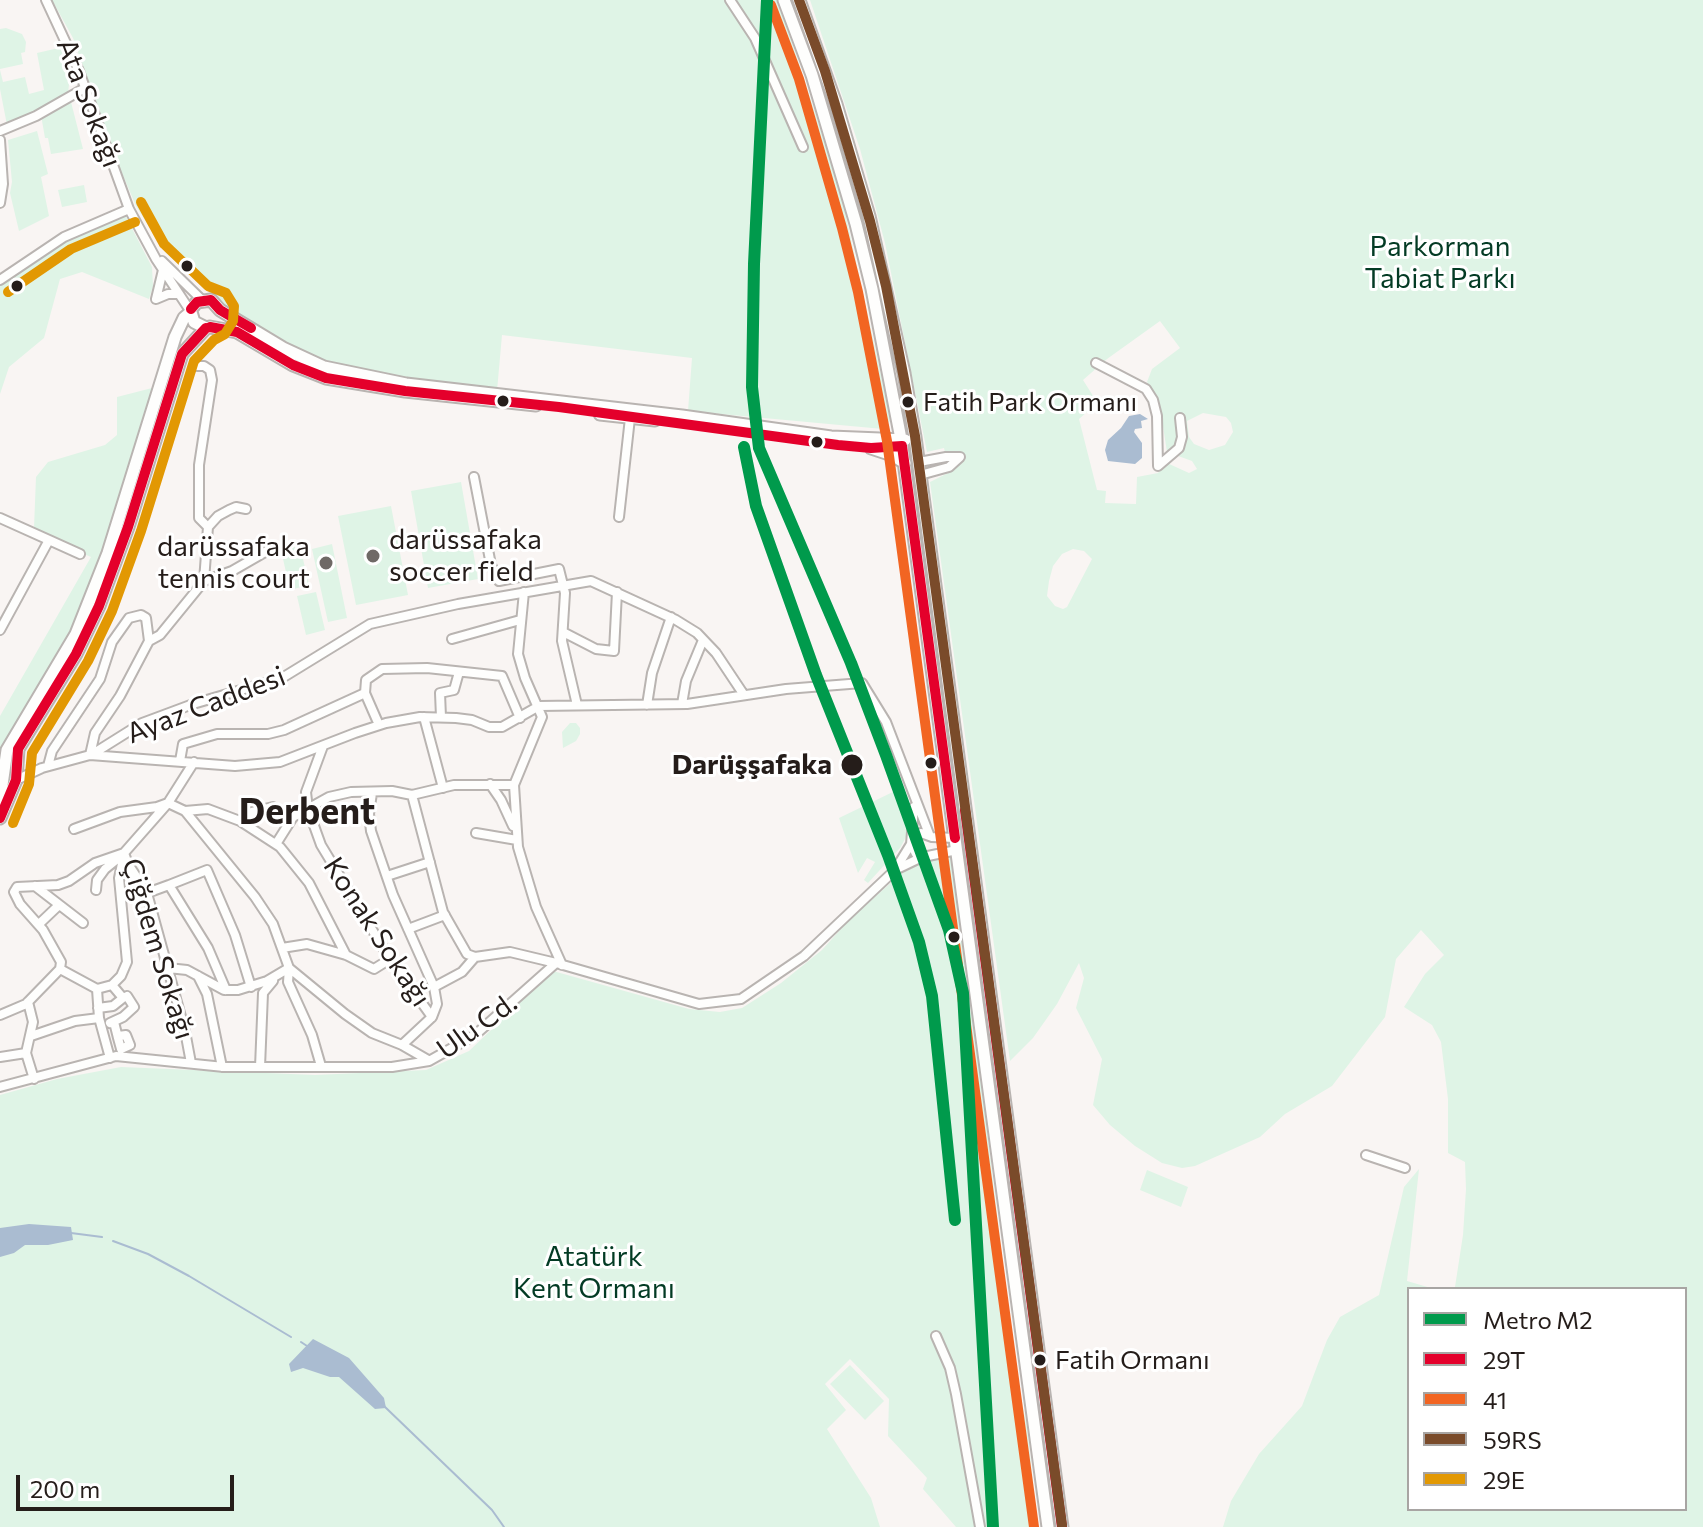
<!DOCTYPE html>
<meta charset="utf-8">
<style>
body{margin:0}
#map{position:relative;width:1703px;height:1527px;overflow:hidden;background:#f9f5f3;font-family:Commissioner,sans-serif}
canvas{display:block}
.legend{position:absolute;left:1407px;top:1287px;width:280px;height:224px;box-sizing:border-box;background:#fff;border:2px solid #a8a5a3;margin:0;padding:10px 14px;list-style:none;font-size:24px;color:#251d1a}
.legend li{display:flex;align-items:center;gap:16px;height:40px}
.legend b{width:40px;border:2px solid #a8a5a3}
.scale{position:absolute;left:16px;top:1475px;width:218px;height:36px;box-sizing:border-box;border:4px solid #251d1a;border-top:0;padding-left:10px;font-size:24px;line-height:28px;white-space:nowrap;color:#251d1a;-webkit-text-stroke:6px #fff;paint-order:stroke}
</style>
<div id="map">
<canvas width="1703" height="1527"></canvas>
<ul class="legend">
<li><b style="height:10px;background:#009a4c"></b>Metro M2</li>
<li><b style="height:10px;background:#e4002b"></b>29T</li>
<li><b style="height:10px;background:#f26522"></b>41</li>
<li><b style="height:10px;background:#7a4b2a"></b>59RS</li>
<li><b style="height:10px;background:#e29803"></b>29E</li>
</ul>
<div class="scale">200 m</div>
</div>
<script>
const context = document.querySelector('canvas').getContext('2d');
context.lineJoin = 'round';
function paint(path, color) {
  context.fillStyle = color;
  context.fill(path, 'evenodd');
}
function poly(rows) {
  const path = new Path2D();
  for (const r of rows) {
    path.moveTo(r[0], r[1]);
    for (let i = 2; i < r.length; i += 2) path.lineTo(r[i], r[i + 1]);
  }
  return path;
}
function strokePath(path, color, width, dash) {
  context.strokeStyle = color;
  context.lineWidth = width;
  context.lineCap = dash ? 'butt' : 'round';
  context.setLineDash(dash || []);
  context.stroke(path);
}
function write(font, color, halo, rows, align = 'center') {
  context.font = font + ' Commissioner,sans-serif';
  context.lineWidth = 6;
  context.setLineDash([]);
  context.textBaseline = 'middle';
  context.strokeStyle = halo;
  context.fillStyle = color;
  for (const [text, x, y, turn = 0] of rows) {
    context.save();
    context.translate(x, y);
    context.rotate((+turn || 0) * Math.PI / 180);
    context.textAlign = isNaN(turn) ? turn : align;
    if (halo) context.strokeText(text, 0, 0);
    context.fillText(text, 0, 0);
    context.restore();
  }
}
paint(poly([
 [52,0,778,0,839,185,891,420,883,429,688,411,692,358,502,335,497,391,324,367,230,311,165,252,136,206,113,152,73,38],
 [810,0,1703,0,1703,1527,1223,1527,1231,1501,1259,1454,1302,1406,1327,1340,1340,1317,1379,1295,1404,1187,1419,1169,1407,1281,1431,1288,1455,1287,1463,1235,1466,1189,1465,1162,1448,1153,1448,1099,1441,1042,1432,1025,1404,1007,1425,974,1444,955,1421,930,1396,959,1385,1017,1332,1086,1285,1114,1260,1137,1195,1166,1182,1168,1162,1163,1135,1146,1110,1125,1093,1105,1102,1059,1076,1008,1084,978,1079,963,1057,1004,1033,1038,1010,1061,930,482,950,472,944,448,927,452,885,243,860,149],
 [1160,321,1180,348,1152,369,1147,382,1159,401,1167,452,1192,461,1197,469,1189,473,1167,463,1158,473,1137,477,1136,504,1105,503,1106,491,1097,490,1079,419,1087,412,1102,410,1083,380,1107,359],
 [1203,413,1226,417,1231,423,1233,432,1225,445,1209,450,1194,444,1189,437,1187,421],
 [1073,549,1084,551,1092,559,1067,607,1063,609,1055,606,1047,596,1049,581,1053,566,1062,554],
 [1409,1289,1685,1289,1685,1509,1409,1509],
 [6,28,22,34,26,42,25,52,21,53,23,64,0,69,0,29],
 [63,47,71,68,68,93,7,125,0,89,0,70,3,82,25,77,29,94,44,90,37,53],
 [71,102,83,149,51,154,48,138,45,138,41,115],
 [37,131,48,174,41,177,49,216,19,231,10,193,12,182,8,140],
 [84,185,87,202,62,207,58,190],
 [124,213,152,267,153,286,149,299,82,272,60,279,44,338,9,367,0,394,0,285,61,243],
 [156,387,100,561,72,629,42,688,0,756,0,716,91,557,50,539,34,528,36,477,48,462,105,445,117,435,117,397],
 [461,482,478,579,428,588,411,491],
 [391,506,408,595,356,605,338,516],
 [332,544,347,618,328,622,312,549],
 [300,546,309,585,290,590,281,550],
 [316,592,325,630,306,635,297,596],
 [570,723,576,723,580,728,580,734,576,741,563,748,562,732],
 [899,789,908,803,909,820,906,837,900,848,868,883,864,880,875,862,867,858,858,873,839,818],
 [954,853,1016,1373,1027,1427,1038,1527,956,1527,923,1489,927,1478,888,1436,889,1399,850,1359,825,1384,846,1410,827,1429,871,1498,880,1527,0,1527,0,1095,57,1079,121,1067,315,1075,426,1070,469,1051,553,971,689,1009,720,1012,742,1008,781,983,822,950,850,919,903,872,934,858],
 [1147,1170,1188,1187,1181,1207,1140,1190],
 [850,1365,884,1401,865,1420,830,1384]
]), '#dff4e6');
paint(poly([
 [1140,414,1148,419,1141,421,1142,428,1135,429,1134,432,1142,443,1142,458,1135,464,1108,461,1105,450,1108,440,1121,428,1129,416],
 [29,1224,71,1227,73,1240,48,1245,25,1245,14,1253,0,1257,0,1228],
 [313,1339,349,1358,384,1398,386,1408,375,1409,339,1377,330,1377,303,1368,291,1372,289,1364]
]), '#aabcd1');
strokePath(poly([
 [71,1233,102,1237],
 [113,1241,148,1254,189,1276,291,1337],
 [301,1342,307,1346],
 [384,1406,492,1510,504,1527]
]), '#aabcd1', 2);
const minor = poly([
 [46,0,79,71,129,209,156,259,191,312],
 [730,0,755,38,803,147],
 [0,131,36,116,85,88],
 [0,140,3,184,0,203],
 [162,261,201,299],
 [163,270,156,299,168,294,179,294],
 [0,280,64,237,129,209],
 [1096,363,1146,389,1153,400,1157,416,1158,466,1179,448,1182,437,1180,418],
 [919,462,946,457,960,457,949,467,920,475],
 [474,477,491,565,499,581,559,569,565,593,562,641,577,705],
 [619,517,630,418],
 [0,518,49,540,0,630],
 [208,527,218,516,229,510,236,507,246,509],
 [49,540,80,554],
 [204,581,232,571,272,548],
 [524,592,518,654,525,678,542,717,514,785,518,847,536,907,562,965],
 [563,632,596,649,614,651,617,592],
 [452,639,520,620],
 [682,704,686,681,703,640],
 [647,705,652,673,671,617],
 [424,717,443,788],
 [441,717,440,693,454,690,459,672],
 [379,725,365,693,366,680,382,669,427,668,502,676,520,718],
 [323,746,306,792,308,809,321,845,388,956,432,1017,402,1045],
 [90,755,95,733,120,696,149,641,160,635,204,581,208,527,199,518,199,465,212,380,210,370,204,366,197,366],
 [91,755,142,723,193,704,282,678,370,624,458,604,591,581,676,620,697,633,716,653,744,695],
 [180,761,183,744,217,734,268,734,284,730,365,693],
 [48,766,52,751,100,679,112,642,129,618,141,615,146,618,149,641],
 [16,780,42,768,90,755,235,766,280,762,355,733,386,723,420,717,456,718,472,720,489,727,502,727,539,706,687,704,786,689,862,683,886,722,929,834],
 [490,784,501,800,513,826],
 [372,793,369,814,371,831,393,895,434,987,437,1004,432,1017],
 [412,795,454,785,514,785],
 [914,807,911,844,916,854,923,857,957,850],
 [185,811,208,809,240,821,280,847,309,883,346,955],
 [240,821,252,812,273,807,293,817],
 [74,829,120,812,157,807,168,803,185,811,255,897,273,924,289,968,345,1014,372,1033,402,1045,428,1060],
 [476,833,517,840],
 [912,840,921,833,932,837,955,838],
 [276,844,293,817,329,797,351,792,392,791,412,795,443,912,467,954,475,957,510,952,556,963],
 [895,870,922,857],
 [387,876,430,862],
 [169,885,207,870,235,935,251,987],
 [35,886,83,923],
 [96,890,97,880,105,869,121,856],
 [147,893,169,885,208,948,226,990],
 [39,924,59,905],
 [408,929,445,915],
 [282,948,307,944,346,955,374,969,390,959],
 [168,968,187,970,224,990,238,990,267,981,289,968],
 [289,968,288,982,312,1035,321,1066],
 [60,969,97,989,99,1018],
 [198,976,207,994,222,1067],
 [434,987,462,972,475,957],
 [97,989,112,985,121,976,127,962,119,878,124,854],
 [98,1008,113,1006,123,998,112,985],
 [0,1015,26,1004,60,969,61,962,43,930,20,904,14,892,17,887,58,885,69,881,95,863,124,853],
 [114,1022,118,1038,121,1049,130,1045,126,1035,118,1036],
 [110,1023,123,1017,134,1007,127,996,123,998],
 [31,1036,75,1021,99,1018,110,1058],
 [26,1053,33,1022,28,1002],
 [0,1057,26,1053,34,1079],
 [191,1063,185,1031,147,893,128,864,124,853,168,803,194,762],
 [260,1067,263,993,273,981],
 [0,1087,116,1056,224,1067,392,1067,429,1061,475,1035,556,963,699,1004,741,999,804,956,895,870,911,844],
 [1366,1155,1405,1168],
 [936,1336,950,1368,956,1394,980,1527]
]);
const major = poly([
 [784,0,812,75,856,224,872,289,901,439,1048,1527],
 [799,0,836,104,869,216,904,373,915,437,1062,1527],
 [191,309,197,302,211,300,220,310,283,348,324,367,406,384,682,416,831,437,905,440],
 [210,327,237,332,293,365,326,378,405,391,536,405],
 [600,414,655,420],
 [871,448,892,455,905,463],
 [0,799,7,750,76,634,108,553,175,337,184,318,191,312,194,322,206,328,182,354,128,527,99,606,76,654,18,749,16,780,0,818]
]);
strokePath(minor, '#b9b4b1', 12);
strokePath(major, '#b9b4b1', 15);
strokePath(minor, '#fefefd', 8);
strokePath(major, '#fefefd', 11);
strokePath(poly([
 [191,309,197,302,211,300,220,310,251,328],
 [210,327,237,332,293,365,326,378,405,391,559,407,838,445,871,448,902,446,955,838],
 [965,810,1062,1527],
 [0,818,16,780,18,749,76,654,99,606,128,527,182,354,206,328]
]), '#e4002b', 10);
strokePath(poly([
 [771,5,799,79,842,228,858,292,887,441,1034,1527]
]), '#f26522', 10);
strokePath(poly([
 [799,0,825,71,870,221,886,286,915,436,1062,1525]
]), '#7a4b2a', 10);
strokePath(poly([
 [8,292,71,249,135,222],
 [13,823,29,784,32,753,88,661,112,611,141,531,194,361,214,340,225,334,233,321,234,306,226,293,208,286,164,244,141,202]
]), '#e29803', 10);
strokePath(poly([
 [767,0,754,264,752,387,759,448,851,663,886,755,949,930,963,993,993,1527],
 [744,447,756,506,816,675,888,855,919,942,932,996,955,1220]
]), '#009a4c', 12);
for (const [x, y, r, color] of [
 [187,266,7,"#251d1a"],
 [17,286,7,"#251d1a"],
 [503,401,7,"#251d1a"],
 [908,402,7,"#251d1a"],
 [817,442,7,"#251d1a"],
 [373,556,8,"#6f6966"],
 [326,563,8,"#6f6966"],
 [931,763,7,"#251d1a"],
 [852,765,12,"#251d1a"],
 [954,937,7,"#251d1a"],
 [1040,1360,7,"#251d1a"]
]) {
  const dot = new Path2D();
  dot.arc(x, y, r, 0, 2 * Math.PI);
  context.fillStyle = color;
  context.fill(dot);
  strokePath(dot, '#fff', 3);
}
write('26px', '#251d1a', '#fff', [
 ["Fatih Park Ormanı",923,402],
 ["Fatih Ormanı",1055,1360]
], 'left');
write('28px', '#251d1a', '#fff', [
 ["Ata Sokağı",89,103,69],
 ["Ayaz Caddesi",206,705,-21],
 ["Konak Sokağı",377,932,57],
 ["Çiğdem Sokağı",158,949,73],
 ["Ulu Cd.",477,1026,-36]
]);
write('28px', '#033b24', '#fff', [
 ["Parkorman",1440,247],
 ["Tabiat Parkı",1440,279],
 ["Atatürk",594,1257],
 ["Kent Ormanı",594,1289]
]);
write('28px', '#251d1a', '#fff', [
 ["darüssafaka",389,540],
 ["soccer field",389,572],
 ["darüssafaka",310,547,"right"],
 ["tennis court",310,579,"right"]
], 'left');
write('bold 28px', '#251d1a', '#fff', [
 ["Darüşşafaka",832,765]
], 'right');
write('bold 36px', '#251d1a', '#fff', [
 ["Derbent",307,812]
]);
</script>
